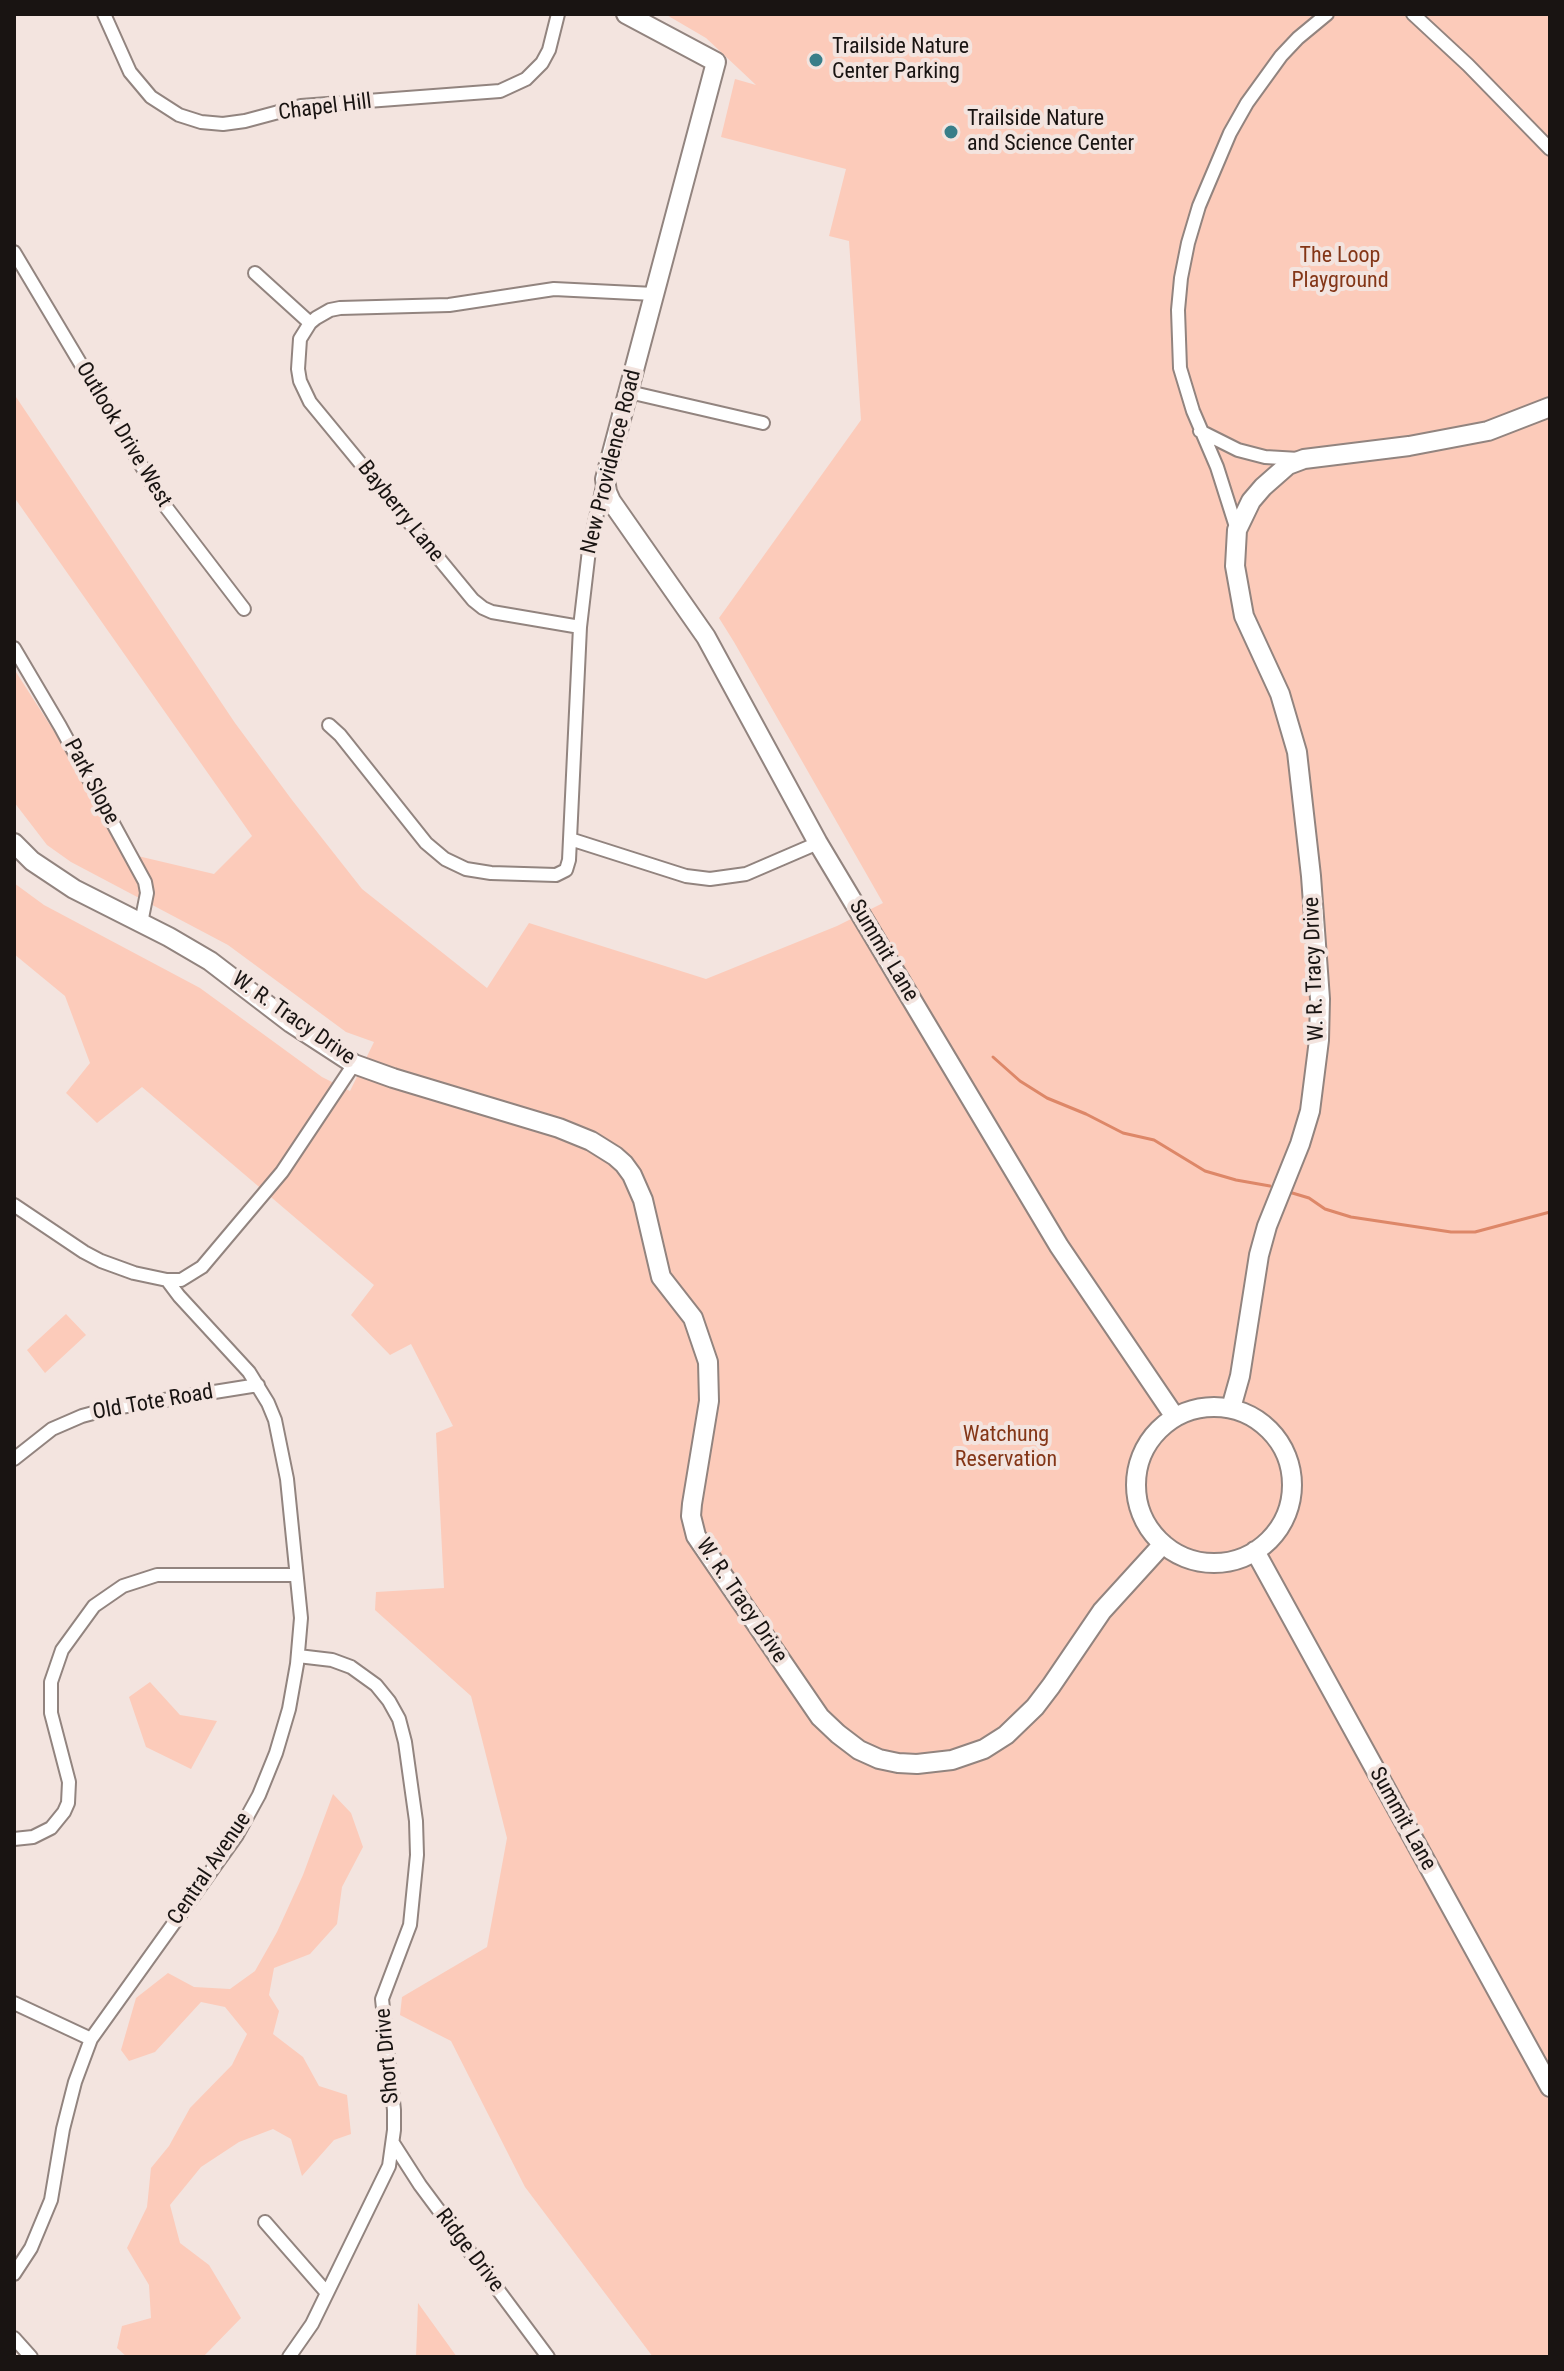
<!DOCTYPE html>
<style>
body{margin:0}
#map{position:relative;width:1564px;height:2371px;overflow:hidden;background:#f3e4df;font-family:"Roboto Condensed",sans-serif}
canvas{display:block}
.frame{position:absolute;inset:0;border:16px solid #191412;pointer-events:none}
</style>
<div id="map">
<canvas width="1564" height="2371"></canvas>
<div class="frame"></div>
</div>
<script>
const context = document.querySelector('canvas').getContext('2d');
context.lineJoin = 'round';
function paint(path, color) {
  context.fillStyle = color;
  context.fill(path, 'evenodd');
}
function poly(rows) {
  const path = new Path2D();
  for (const r of rows) {
    if (r.length === 3) {
      path.moveTo(r[0] + r[2], r[1]);
      path.arc(r[0], r[1], r[2], 0, 2 * Math.PI);
      continue;
    }
    path.moveTo(r[0], r[1]);
    for (let i = 2; i < r.length; i += 2) path.lineTo(r[i], r[i + 1]);
  }
  return path;
}
function strokePath(path, color, width, dash) {
  context.strokeStyle = color;
  context.lineWidth = width;
  context.lineCap = dash ? 'butt' : 'round';
  context.setLineDash(dash || []);
  context.stroke(path);
}
function write(font, color, halo, rows, align = 'center') {
  context.font = font + ' "Roboto Condensed",sans-serif';
  context.lineWidth = 8;
  context.setLineDash([]);
  context.textBaseline = 'middle';
  context.strokeStyle = halo;
  context.fillStyle = color;
  for (const [text, x, y, turn = 0] of rows) {
    context.save();
    context.translate(x, y);
    context.rotate((+turn || 0) * Math.PI / 180);
    context.textAlign = isNaN(turn) ? turn : align;
    if (halo) context.strokeText(text, 0, 0);
    context.fillText(text, 0, 0);
    context.restore();
  }
}
paint(poly([
 [665,14,1550,14,1550,2357,653,2357,525,2187,451,2041,400,2015,402,1997,487,1947,507,1838,471,1696,375,1610,376,1592,444,1588,436,1433,453,1426,411,1344,390,1355,351,1315,374,1285,142,1087,97,1123,66,1093,90,1063,65,996,14,954,14,883,44,905,200,988,322,1077,350,1091,374,1042,346,1032,228,945,71,862,47,845,14,802,14,669,77,767,125,853,214,874,252,836,14,497,14,394,235,723,292,800,362,889,487,988,529,923,706,979,837,926,883,903,734,642,719,618,861,420,849,241,829,236,846,169,721,137,735,79,756,85,706,38],
 [66,1314,86,1335,45,1373,27,1350],
 [150,1682,180,1715,217,1721,191,1769,146,1747,129,1697],
 [333,1794,351,1813,363,1847,342,1887,337,1924,310,1954,274,1968,269,1995,279,2011,273,2034,303,2057,319,2086,347,2095,351,2134,334,2140,302,2176,291,2139,273,2129,239,2142,201,2167,170,2205,180,2243,209,2265,241,2318,203,2357,127,2357,117,2348,122,2326,151,2318,149,2285,127,2248,147,2207,151,2168,169,2146,190,2108,232,2065,247,2034,225,2007,201,2002,155,2052,129,2061,121,2050,136,1998,168,1973,194,1987,230,1989,255,1971,277,1932,303,1875],
 [418,2303,457,2357,416,2357]
]), '#fccbba');
strokePath(poly([
 [993,1057,1020,1081,1047,1098,1086,1114,1123,1133,1154,1140,1205,1171,1236,1180,1270,1186],
 [1289,1192,1309,1198,1325,1209,1351,1217,1451,1232,1475,1232,1550,1212]
]), '#dd8768', 3);
const street = poly([
 [104,14,130,72,151,97,179,115,201,122,223,124,245,121,301,106,500,91,526,79,542,63,549,50,558,14],
 [1413,14,1468,65,1550,149],
 [14,252,166,507,244,609],
 [255,273,310,323],
 [629,392,763,423],
 [1200,431,1238,450,1265,457,1299,459],
 [1237,530,1217,467,1193,411,1180,368,1178,310,1181,278,1188,243,1199,206,1230,133,1247,103,1281,56,1298,38,1327,14],
 [580,627,492,612,483,608,473,600,310,402,300,381,298,369,300,339,310,323,316,318,330,310,340,308,449,305,554,289,654,294],
 [14,648,60,726,145,882,147,893,141,923],
 [329,725,340,735,426,843,445,859,466,869,491,873,556,875,566,870,569,860,580,627,589,550,603,486],
 [570,839,686,876,710,879,746,874,818,843],
 [14,1205,84,1252,101,1261,134,1273,167,1280,181,1280,202,1267,282,1172,354,1064],
 [14,1459,52,1429,82,1416,108,1409,258,1385],
 [14,1839,33,1837,51,1828,64,1812,68,1803,69,1782,51,1713,51,1682,62,1650,94,1606,123,1586,157,1575,296,1575],
 [14,2003,91,2039],
 [393,2143,420,2185,548,2357],
 [265,2222,327,2293],
 [14,2274,31,2248,51,2200,63,2129,75,2082,91,2039,237,1835,259,1795,276,1753,289,1709,297,1664,301,1618,287,1479,275,1420,268,1403,249,1372,179,1296,167,1280],
 [14,2338,31,2357],
 [289,2357,312,2324,389,2166,394,2130,394,2110,382,1999,410,1925,417,1855,416,1821,405,1742,399,1719,389,1701,376,1685,351,1667,332,1660,298,1656]
]);
const secondary = poly([
 [626,14,716,62,605,479,607,492,611,501,706,637,818,843,1059,1246,1175,1417],
 [14,843,32,861,74,889,169,937,210,961,291,1023,354,1064,393,1078,559,1128,591,1141,615,1156,624,1164,632,1175,643,1200,661,1277,693,1318,708,1362,709,1401,692,1504,691,1516,696,1536,820,1717,838,1734,859,1750,879,1759,898,1763,917,1764,952,1760,984,1749,1006,1735,1035,1707,1051,1686,1102,1611,1163,1544],
 [1214,1485,78],
 [1231,1408,1240,1376,1259,1255,1267,1226,1300,1144,1310,1111,1319,1040,1320,999,1311,876,1297,752,1280,694,1244,616,1235,566,1237,530,1251,501,1263,487,1288,465,1304,459,1409,446,1488,431,1550,407],
 [1255,1551,1550,2087]
]);
strokePath(street, '#92847f', 16);
strokePath(secondary, '#92847f', 22);
strokePath(street, '#fff', 12);
strokePath(secondary, '#fff', 18);
for (const [x, y, r, color] of [
 [816,60,8,"#387e89"],
 [951,132,8,"#387e89"]
]) {
  const dot = new Path2D();
  dot.arc(x, y, r, 0, 2 * Math.PI);
  context.fillStyle = color;
  context.fill(dot);
  strokePath(dot, '#f3e4df', 3);
}
write('22px', '#191412', '#f3e4df', [
 ["Trailside Nature",832,47],
 ["Center Parking",832,72],
 ["Trailside Nature",967,119],
 ["and Science Center",967,144]
], 'left');
write('22px', '#191412', '#f3e4df', [
 ["Chapel Hill",325,108,-7],
 ["Outlook Drive West",123,435,59],
 ["New Providence Road",612,462,-76],
 ["Bayberry Lane",400,512,51],
 ["Park Slope",91,782,62],
 ["Summit Lane",883,951,59],
 ["W. R. Tracy Drive",1315,969,-92],
 ["W. R. Tracy Drive",293,1019,35],
 ["Old Tote Road",153,1403,-10],
 ["W. R. Tracy Drive",741,1601,56],
 ["Summit Lane",1402,1819,61],
 ["Central Avenue",210,1869,-56],
 ["Short Drive",388,2056,-95],
 ["Ridge Drive",469,2251,53]
]);
write('22px', '#843617', '#f3e4df', [
 ["The Loop",1340,256],
 ["Playground",1340,281],
 ["Watchung",1006,1435],
 ["Reservation",1006,1460]
]);
</script>
